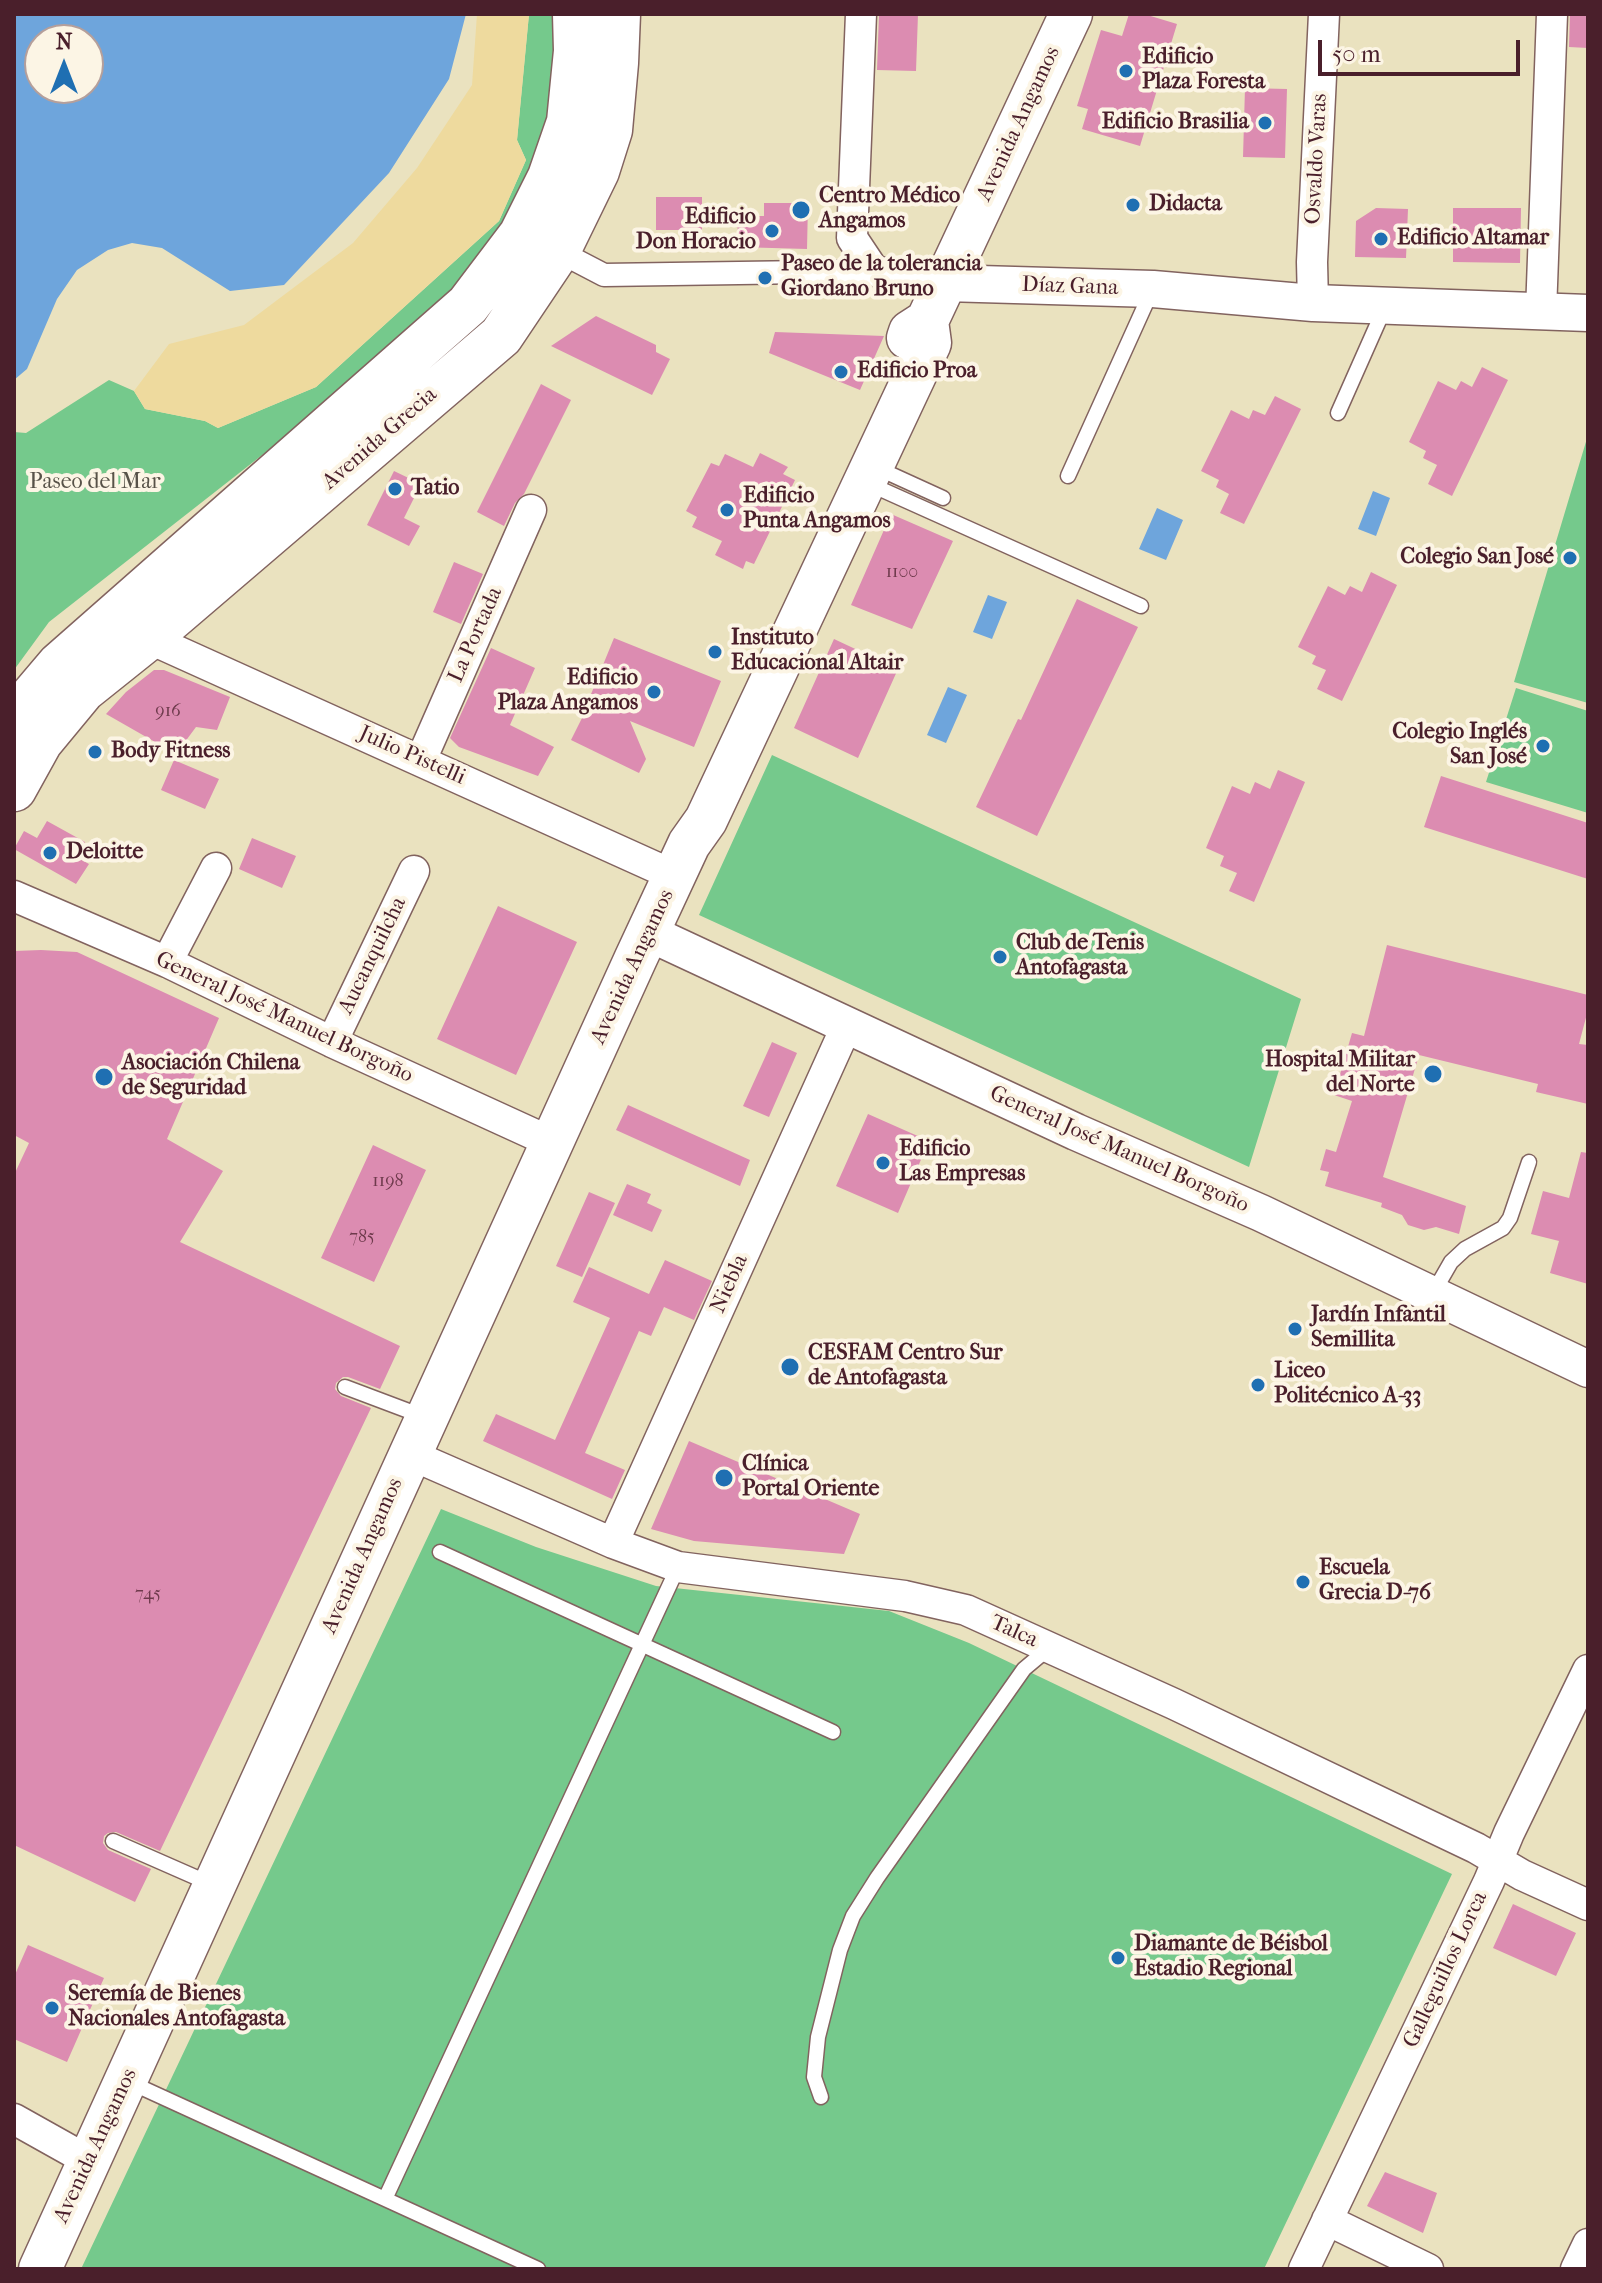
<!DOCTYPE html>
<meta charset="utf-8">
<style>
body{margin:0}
#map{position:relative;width:1602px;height:2283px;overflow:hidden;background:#eae2bf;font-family:"IM FELL French Canon",serif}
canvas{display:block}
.frame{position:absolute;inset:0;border:16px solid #4a1f2b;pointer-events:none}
.north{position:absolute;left:24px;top:24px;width:80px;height:80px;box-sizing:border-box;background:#fcf5e5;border:2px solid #b59f9b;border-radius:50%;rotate:0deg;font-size:22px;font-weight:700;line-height:32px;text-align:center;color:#4a1f2b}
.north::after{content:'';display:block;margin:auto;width:28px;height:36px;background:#1f6fb2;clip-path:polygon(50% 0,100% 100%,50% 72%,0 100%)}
.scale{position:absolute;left:1318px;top:40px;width:202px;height:36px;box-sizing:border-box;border:4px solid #4a1f2b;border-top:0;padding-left:10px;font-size:24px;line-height:28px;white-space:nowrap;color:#4a1f2b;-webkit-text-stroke:6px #fcf5e5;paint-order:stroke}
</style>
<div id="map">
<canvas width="1602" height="2283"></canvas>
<div class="frame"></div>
<div class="north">N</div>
<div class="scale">50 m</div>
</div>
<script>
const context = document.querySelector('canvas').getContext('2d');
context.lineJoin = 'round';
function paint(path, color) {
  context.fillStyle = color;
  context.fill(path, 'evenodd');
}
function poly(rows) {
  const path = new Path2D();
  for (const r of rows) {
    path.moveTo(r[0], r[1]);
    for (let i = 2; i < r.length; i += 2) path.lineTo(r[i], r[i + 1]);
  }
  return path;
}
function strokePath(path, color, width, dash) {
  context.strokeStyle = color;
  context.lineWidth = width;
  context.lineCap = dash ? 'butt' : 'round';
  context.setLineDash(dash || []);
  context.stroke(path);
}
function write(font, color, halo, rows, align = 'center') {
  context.font = font + ' "IM FELL French Canon",serif';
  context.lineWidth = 8;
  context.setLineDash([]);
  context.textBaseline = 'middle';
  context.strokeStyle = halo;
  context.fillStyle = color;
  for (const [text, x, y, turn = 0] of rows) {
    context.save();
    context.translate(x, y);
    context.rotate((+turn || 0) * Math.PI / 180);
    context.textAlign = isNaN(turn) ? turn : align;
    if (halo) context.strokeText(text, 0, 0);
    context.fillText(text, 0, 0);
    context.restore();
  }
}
paint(poly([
 [529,14,568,14,546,173,460,300,49,622,14,670,14,432,26,433,109,380,134,391,145,409,205,421,218,428,316,387,499,221,526,160,517,140],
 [1588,435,1588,703,1514,682],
 [1516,688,1588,711,1588,813,1486,782],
 [772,755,1301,999,1249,1167,699,915],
 [441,1509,536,1547,656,1586,889,1611,969,1643,1452,1874,1264,2269,81,2269]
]), '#75c98c');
paint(poly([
 [477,14,529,14,517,140,526,160,499,221,316,387,218,428,205,421,145,409,134,391,169,344,244,325,353,243,417,168,472,85]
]), '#eeda9e');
paint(poly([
 [14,14,466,14,449,79,389,173,284,285,230,291,162,248,132,243,108,250,77,270,57,299,27,369,14,380],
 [40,40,88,40,88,88,40,88],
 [1373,491,1390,498,1376,536,1358,529],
 [1157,508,1183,520,1166,560,1139,549],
 [988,595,1007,602,992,639,973,632],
 [948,687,967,695,946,743,927,735]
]), '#6ea5dc');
paint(poly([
 [879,14,918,14,916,71,877,70],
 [1129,14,1144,14,1177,24,1140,146,1082,129,1088,109,1077,106,1101,30,1122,36],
 [1570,14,1588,14,1588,48,1569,47],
 [1245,88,1287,89,1285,158,1243,157],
 [656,197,702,197,702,230,656,230],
 [764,203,808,203,807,249,737,247,738,216,764,216],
 [1376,208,1408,209,1406,258,1355,257,1356,221],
 [1453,208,1521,208,1520,263,1453,262],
 [596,316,656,345,656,352,670,359,652,395,551,346],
 [775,332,884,336,860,390,769,353],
 [1482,367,1508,380,1452,496,1428,484,1437,465,1423,458,1426,451,1409,442,1438,381,1456,390,1461,381,1472,387],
 [541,384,571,400,524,494,515,503,504,526,477,512],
 [1275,396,1301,409,1244,524,1220,513,1229,494,1216,487,1219,480,1201,471,1231,410,1249,419,1253,410,1265,415],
 [760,453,788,467,783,474,795,480,754,564,746,561,743,569,715,555,722,541,692,527,697,517,686,511,711,463,719,466,725,454,753,467],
 [394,471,421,484,404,518,420,526,409,546,367,525],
 [891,514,953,541,912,629,851,605],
 [454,562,483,574,461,624,433,612],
 [1371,572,1397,585,1342,701,1317,689,1326,670,1312,664,1316,656,1298,647,1328,586,1345,595,1350,586,1362,592],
 [1077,599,1138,627,1037,836,976,807,1018,719,1021,720],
 [614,638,721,681,694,747,630,721,646,759,639,773,571,740,589,704,587,704],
 [834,639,898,669,858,758,794,728],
 [491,648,535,668,510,725,554,747,538,776,459,747,450,738],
 [154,670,164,670,230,697,217,730,196,727,176,754,106,714,126,692],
 [174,760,219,779,205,809,161,790],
 [1278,770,1305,782,1254,902,1229,891,1237,873,1220,866,1224,856,1206,848,1232,786,1250,794,1255,782,1270,789],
 [1441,776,1588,823,1588,879,1424,827],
 [47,821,85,842,76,857,89,864,76,884,14,849,24,831,37,838],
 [252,838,296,856,282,888,239,869],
 [498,906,577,942,516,1075,437,1039],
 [1387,945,1588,995,1588,1010,1579,1044,1588,1045,1588,1104,1536,1092,1538,1084,1419,1055,1383,1177,1466,1206,1459,1234,1436,1227,1424,1230,1408,1225,1402,1215,1381,1207,1382,1203,1325,1186,1329,1172,1320,1170,1326,1149,1336,1152,1352,1101,1334,1095,1352,1033,1364,1036],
 [41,950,77,952,219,1018,167,1139,223,1171,180,1242,400,1346,380,1389,348,1377,343,1377,336,1383,335,1389,341,1396,371,1408,160,1851,116,1832,108,1833,104,1836,103,1843,108,1850,151,1869,135,1902,14,1845,14,1175,29,1143,14,1135,14,951],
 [772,1042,797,1053,769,1117,743,1106],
 [628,1105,750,1160,740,1186,616,1130],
 [868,1114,929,1141,898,1213,836,1186],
 [373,1145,426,1170,374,1282,321,1258],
 [1581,1152,1588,1153,1588,1284,1550,1273,1559,1241,1531,1234,1543,1191,1569,1198],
 [627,1184,651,1194,647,1203,662,1210,652,1232,613,1215],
 [589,1192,615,1203,582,1277,556,1266],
 [665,1260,712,1281,694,1320,664,1307,651,1336,639,1331,585,1453,625,1470,612,1499,483,1441,496,1414,555,1440,610,1318,573,1302,589,1267,649,1294],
 [689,1441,860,1514,844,1554,694,1541,651,1529],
 [1513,1904,1576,1933,1556,1976,1493,1948],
 [28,1945,104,1978,67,2062,14,2039,14,1977],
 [1385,2172,1437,2193,1423,2233,1367,2206]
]), '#dc8cb1');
const service = poly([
 [1338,413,1385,307],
 [875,467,943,498],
 [1068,476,1152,290],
 [867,483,1141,606],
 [1432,1295,1451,1262,1465,1249,1503,1228,1510,1218,1529,1162],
 [345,1387,422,1416],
 [440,1552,833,1732],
 [113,1841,211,1884],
 [127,2081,538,2269],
 [821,2097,814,2077,818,2037,840,1950,853,1916,877,1878,1024,1669,1049,1648],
 [385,2199,678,1567]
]);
const pedestrian = poly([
 [558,251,604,275,874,271]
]);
const minor = poly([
 [861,14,852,238,874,271,945,283],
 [1313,303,1312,262,1324,14],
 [1541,312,1552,14],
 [148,638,675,876],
 [421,760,531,510],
 [14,896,167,962,332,1042,553,1143],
 [167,962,216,868],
 [332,1042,414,871],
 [409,1454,613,1543,678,1567,905,1596,966,1610,1174,1704,1476,1848,1522,1875,1588,1905],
 [613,1543,847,1025],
 [14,2119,89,2161],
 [1327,2220,1428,2269],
 [1304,2269,1489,1881,1509,1833,1588,1670],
 [1576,2269,1588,2244]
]);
const tertiary = poly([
 [945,283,1153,289,1313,303,1588,313],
 [649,933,1076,1132,1261,1213,1588,1369]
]);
const secondary = poly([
 [908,338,910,332,927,321,1071,14],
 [40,2269,635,960,689,844,706,820,930,343,927,321]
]);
const trunk = poly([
 [14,718,59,665,468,305,521,235,550,177,569,122,576,51,575,14],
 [14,789,40,742,83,690,148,638,501,336,558,251,597,171,610,130,616,63,618,14]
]);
strokePath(service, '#82635f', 17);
strokePath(pedestrian, '#82635f', 25);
strokePath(minor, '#82635f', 33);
strokePath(tertiary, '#82635f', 39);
strokePath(secondary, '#82635f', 45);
strokePath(trunk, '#82635f', 47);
strokePath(service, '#fff', 14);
strokePath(pedestrian, '#fff', 22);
strokePath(minor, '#fff', 30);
strokePath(tertiary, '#fff', 36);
strokePath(secondary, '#fff', 42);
strokePath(trunk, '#fff', 44);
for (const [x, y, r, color] of [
 [1126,71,8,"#1f6fb2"],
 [1265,123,8,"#1f6fb2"],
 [1133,205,8,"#1f6fb2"],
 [801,210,10,"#1f6fb2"],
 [772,231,8,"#1f6fb2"],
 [1381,239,8,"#1f6fb2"],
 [765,278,8,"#1f6fb2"],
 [841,372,8,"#1f6fb2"],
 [395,489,8,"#1f6fb2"],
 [727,510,8,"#1f6fb2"],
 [1570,558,8,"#1f6fb2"],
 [715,652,8,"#1f6fb2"],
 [654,692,8,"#1f6fb2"],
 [1543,746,8,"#1f6fb2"],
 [95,752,8,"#1f6fb2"],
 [50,853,8,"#1f6fb2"],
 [1000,957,8,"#1f6fb2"],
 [1433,1074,10,"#1f6fb2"],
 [104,1077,10,"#1f6fb2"],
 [883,1163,8,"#1f6fb2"],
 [1295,1329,8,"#1f6fb2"],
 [790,1367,10,"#1f6fb2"],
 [1258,1385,8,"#1f6fb2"],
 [724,1478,10,"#1f6fb2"],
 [1303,1582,8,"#1f6fb2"],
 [1118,1958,8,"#1f6fb2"],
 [52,2008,8,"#1f6fb2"]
]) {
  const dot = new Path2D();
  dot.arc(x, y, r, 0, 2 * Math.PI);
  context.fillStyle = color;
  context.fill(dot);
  strokePath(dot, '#fcf5e5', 3);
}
write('18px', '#6e3a4c', null, [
 ["1100",902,573],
 ["916",168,712],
 ["1198",388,1182],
 ["785",362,1238],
 ["745",148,1595]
]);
write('bold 22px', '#4a1f2b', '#fcf5e5', [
 ["Edificio",1142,58],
 ["Plaza Foresta",1142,83],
 ["Edificio Brasilia",1249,123,"right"],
 ["Centro Médico",819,197],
 ["Angamos",819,222],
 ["Didacta",1149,205],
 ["Edificio",756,218,"right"],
 ["Don Horacio",756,243,"right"],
 ["Edificio Altamar",1397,239],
 ["Paseo de la tolerancia",781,265],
 ["Giordano Bruno",781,290],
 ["Edificio Proa",857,372],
 ["Tatio",411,489],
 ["Edificio",743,497],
 ["Punta Angamos",743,522],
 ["Colegio San José",1554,558,"right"],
 ["Instituto",731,639],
 ["Educacional Altair",731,664],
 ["Edificio",638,679,"right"],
 ["Plaza Angamos",638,704,"right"],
 ["Colegio Inglés",1527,733,"right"],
 ["San José",1527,758,"right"],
 ["Body Fitness",111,752],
 ["Deloitte",66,853],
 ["Club de Tenis",1016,944],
 ["Antofagasta",1016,969],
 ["Hospital Militar",1415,1061,"right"],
 ["del Norte",1415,1086,"right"],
 ["Asociación Chilena",122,1064],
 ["de Seguridad",122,1089],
 ["Edificio",899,1150],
 ["Las Empresas",899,1175],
 ["Jardín Infantil",1311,1316],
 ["Semillita",1311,1341],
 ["CESFAM Centro Sur",808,1354],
 ["de Antofagasta",808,1379],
 ["Liceo",1274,1372],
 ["Politécnico A-33",1274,1397],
 ["Clínica",742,1465],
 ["Portal Oriente",742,1490],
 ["Escuela",1319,1569],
 ["Grecia D-76",1319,1594],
 ["Diamante de Béisbol",1134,1945],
 ["Estadio Regional",1134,1970],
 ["Seremía de Bienes",68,1995],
 ["Nacionales Antofagasta",68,2020]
], 'left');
write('22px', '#4a1f2b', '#fcf5e5', [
 ["Avenida Angamos",1019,124,-65],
 ["Osvaldo Varas",1317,159,-87],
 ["Díaz Gana",1070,287,2],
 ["Avenida Grecia",380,439,-41],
 ["La Portada",476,635,-66],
 ["Julio Pistelli",412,756,24],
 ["Aucanquilcha",373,956,-64],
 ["Avenida Angamos",633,967,-65],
 ["General José Manuel Borgoño",284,1018,25],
 ["General José Manuel Borgoño",1119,1150,24],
 ["Niebla",730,1284,-66],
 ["Avenida Angamos",363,1556,-66],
 ["Talca",1014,1632,24],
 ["Galleguillos Lorca",1446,1970,-65],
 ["Avenida Angamos",96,2146,-65]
]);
write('22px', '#575248', '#fcf5e5', [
 ["Paseo del Mar",95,483]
]);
</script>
